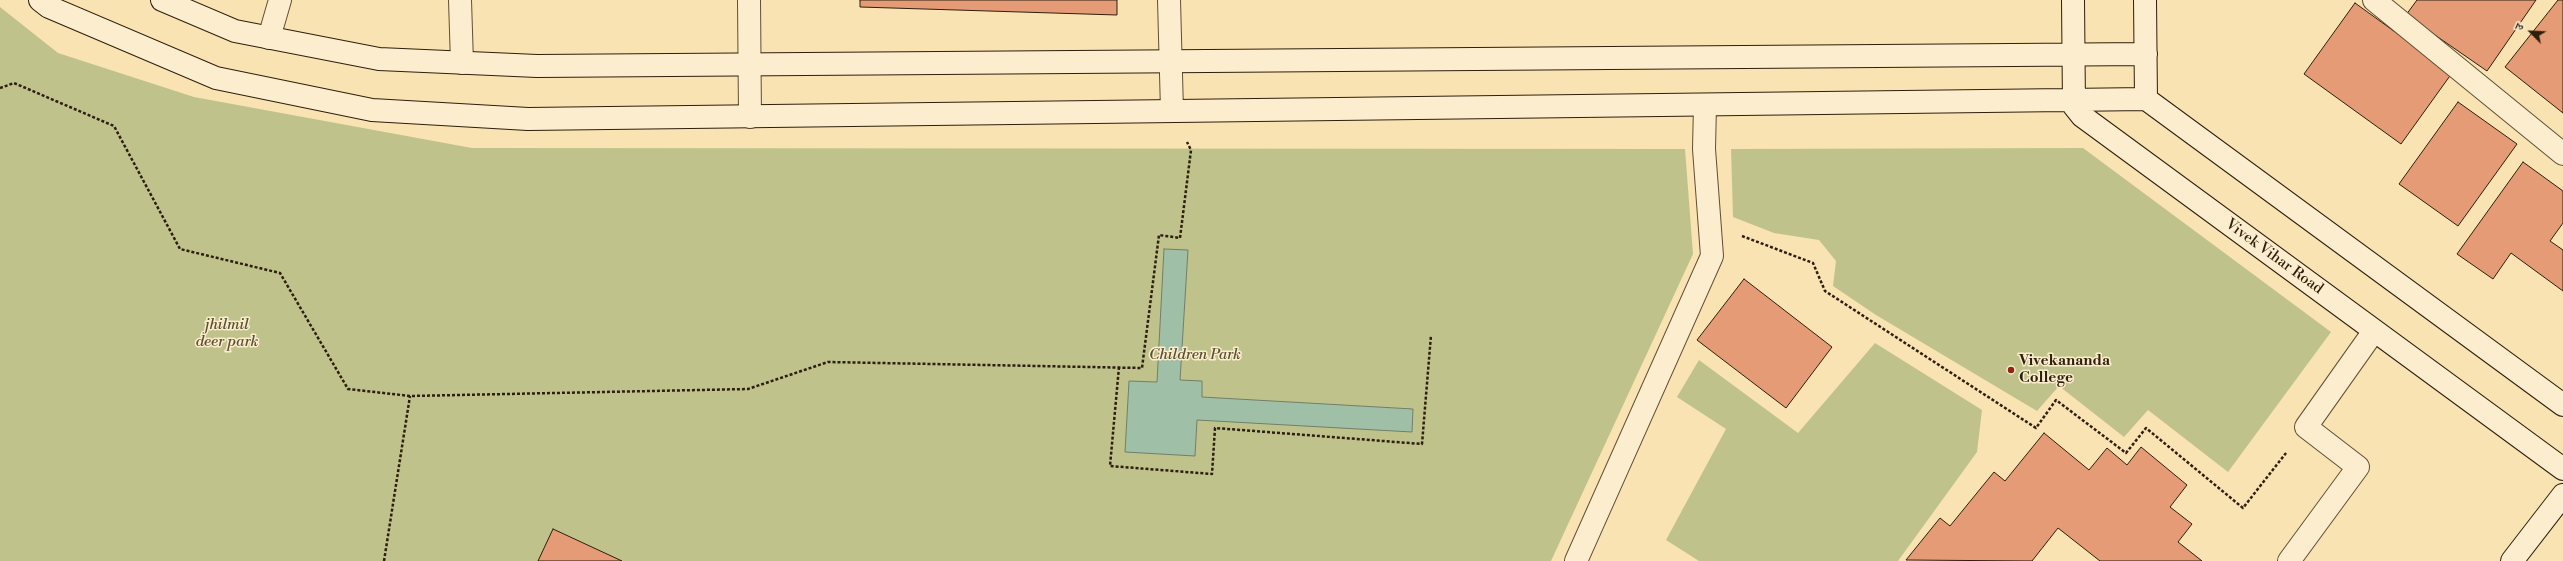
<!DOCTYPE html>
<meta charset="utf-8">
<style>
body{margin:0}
#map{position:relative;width:2563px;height:561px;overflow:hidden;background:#f9e3b2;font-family:"Libre Bodoni","Noto Serif Devanagari",serif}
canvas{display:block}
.north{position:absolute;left:2511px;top:12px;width:40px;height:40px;-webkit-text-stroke:3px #fbedcd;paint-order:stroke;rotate:294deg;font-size:11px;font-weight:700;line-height:16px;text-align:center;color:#2e1e0c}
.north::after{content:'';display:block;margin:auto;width:14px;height:18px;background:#2e1e0c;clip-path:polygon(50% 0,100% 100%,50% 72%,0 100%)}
</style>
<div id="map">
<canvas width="2563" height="561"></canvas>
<div class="north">उ</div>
</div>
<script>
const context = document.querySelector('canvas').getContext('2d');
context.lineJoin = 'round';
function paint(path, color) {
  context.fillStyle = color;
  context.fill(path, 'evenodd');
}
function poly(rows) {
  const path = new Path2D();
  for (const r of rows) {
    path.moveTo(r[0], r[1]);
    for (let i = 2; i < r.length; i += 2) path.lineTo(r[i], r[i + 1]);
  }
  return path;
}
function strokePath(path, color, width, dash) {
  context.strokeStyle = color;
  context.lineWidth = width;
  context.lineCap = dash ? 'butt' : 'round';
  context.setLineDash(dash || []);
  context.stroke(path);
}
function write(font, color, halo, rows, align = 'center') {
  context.font = font + ' "Libre Bodoni",serif';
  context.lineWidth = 3;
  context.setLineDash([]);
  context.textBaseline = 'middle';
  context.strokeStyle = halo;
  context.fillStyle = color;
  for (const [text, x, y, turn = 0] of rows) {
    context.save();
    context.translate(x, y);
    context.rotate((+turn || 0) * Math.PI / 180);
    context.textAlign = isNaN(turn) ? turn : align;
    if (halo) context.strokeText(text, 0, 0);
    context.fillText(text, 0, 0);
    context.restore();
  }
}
paint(poly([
 [0,7,58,53,194,97,472,148,1685,149,1693,254,1551,561,0,561],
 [2083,148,2331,332,2228,472,2148,410,2124,437,2059,386,2037,411,1876,315,1833,286,1836,261,1819,240,1774,233,1733,217,1731,149],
 [1875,343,1982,410,1977,452,1898,561,1699,561,1666,540,1726,429,1677,397,1699,360,1798,433]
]), '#bfc38b');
const water = poly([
 [1164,249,1188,250,1180,380,1202,381,1202,397,1413,409,1412,432,1197,420,1195,456,1125,452,1129,381,1157,382,1164,249]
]);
paint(water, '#9fbfa7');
strokePath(water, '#727f69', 1);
const building = poly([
 [860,0,1117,0,1117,15,860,7,860,0],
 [2417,0,2536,0,2487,71,2406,15,2417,0],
 [2558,0,2563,0,2563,113,2505,67,2558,0],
 [2355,3,2452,73,2401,144,2304,74,2355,3],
 [2458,102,2517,144,2458,226,2399,184,2458,102],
 [2523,162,2563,191,2563,223,2550,241,2563,250,2563,291,2511,253,2493,279,2457,254,2523,162],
 [1744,279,1832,347,1786,408,1697,340,1744,279],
 [2044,433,2089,470,2107,448,2127,465,2141,447,2187,485,2170,507,2192,524,2178,542,2202,561,2100,561,2058,528,2032,561,1906,560,1940,518,1950,526,1994,472,2005,481,2044,433],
 [553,529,622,561,538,561,553,529]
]);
paint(building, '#e59c76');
strokePath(building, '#2e1e0c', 1);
const street = poly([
 [460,0,462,63],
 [749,0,750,117],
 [1169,0,1172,111],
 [2374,0,2563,154],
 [269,38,280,0],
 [1576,561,1712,256,1704,149,1705,105],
 [2289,561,2358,467,2306,427,2374,331]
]);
const secondary = poly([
 [40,0,49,7,216,78,372,110,528,119,2146,99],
 [162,0,235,31,379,59,537,66,2146,54],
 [2073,0,2074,106,2082,116,2563,469],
 [2145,0,2146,99,2563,405],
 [2512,561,2563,495]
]);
strokePath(street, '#614f36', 24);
strokePath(secondary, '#2e1e0c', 24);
strokePath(poly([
 [0,88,14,83,114,126,180,249,280,273,348,389,410,396,748,389,828,362,1142,368,1159,235,1180,238,1191,150,1187,142],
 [1742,236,1813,263,1825,291,2036,428,2056,400,2126,453,2146,428,2243,508,2286,453],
 [1119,367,1110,466,1212,474,1215,428,1422,444,1431,335],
 [384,561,410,396]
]), '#2e1e0c', 2.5, [3, 2]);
strokePath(street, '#fbedcd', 22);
strokePath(secondary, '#fbedcd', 22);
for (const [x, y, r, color] of [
 [2011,370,4,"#8f2418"]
]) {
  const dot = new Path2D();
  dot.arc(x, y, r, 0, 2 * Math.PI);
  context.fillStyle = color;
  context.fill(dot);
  strokePath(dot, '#fbedcd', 1.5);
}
write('15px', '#2e1e0c', '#fbedcd', [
 ["Vivek Vihar Road",2274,257,36]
]);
write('italic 15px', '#5a5032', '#fbedcd', [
 ["jhilmil",227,325],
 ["deer park",227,342],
 ["Children Park",1195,355]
]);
write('bold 15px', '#2e1e0c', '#fbedcd', [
 ["Vivekananda",2019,361],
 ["College",2019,378]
], 'left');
</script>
